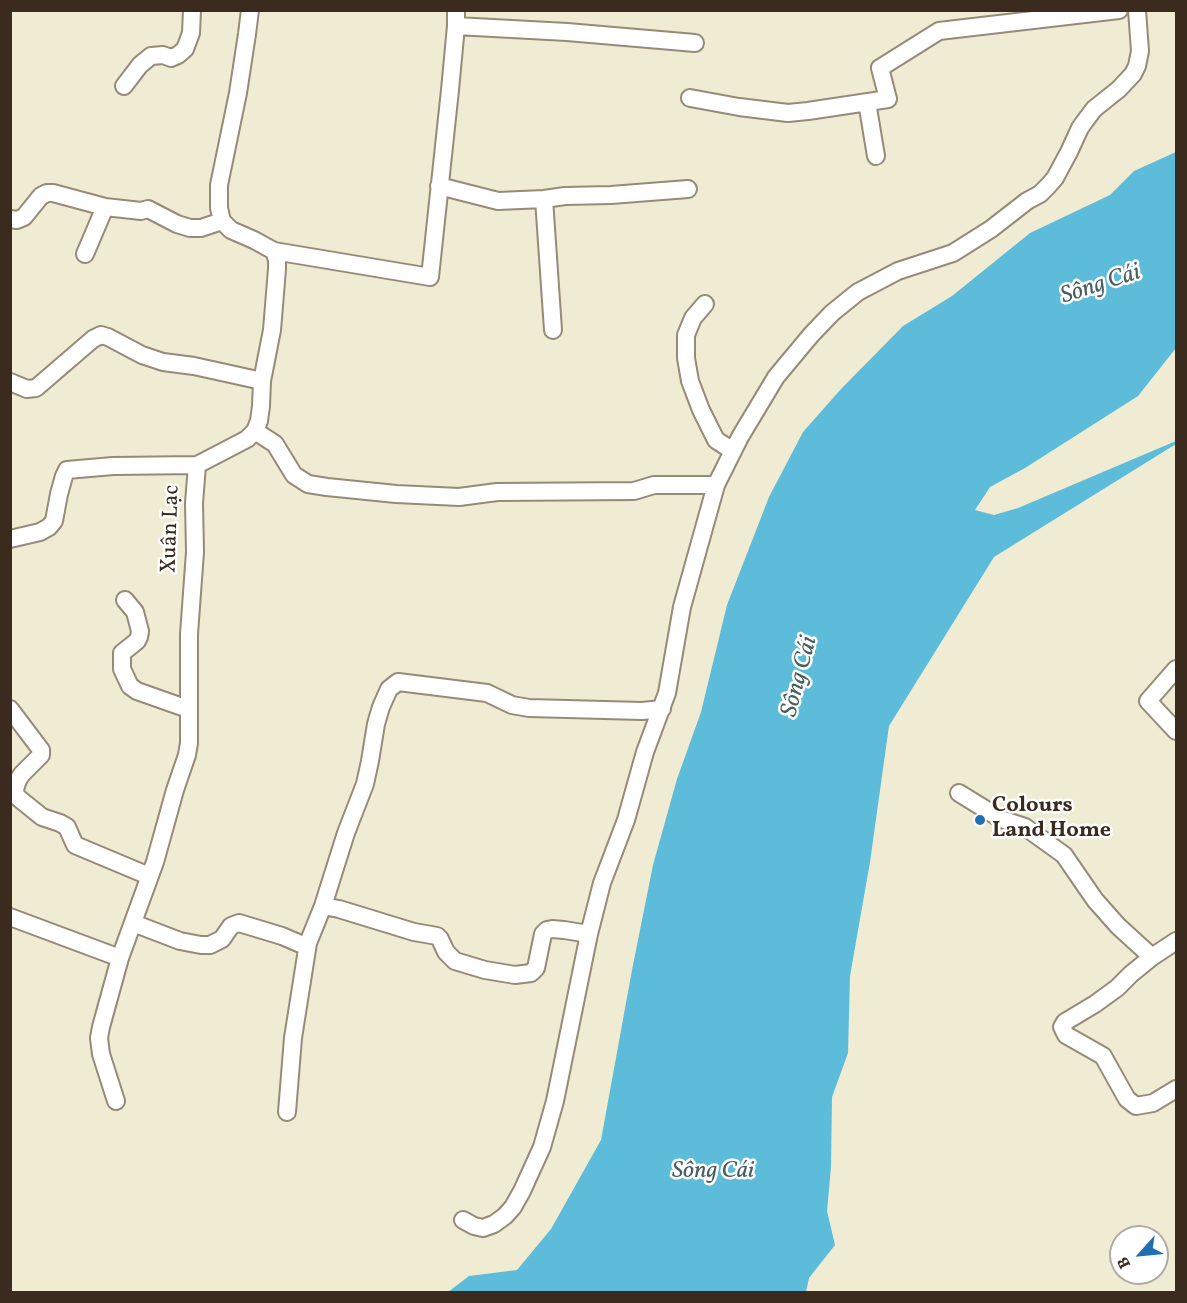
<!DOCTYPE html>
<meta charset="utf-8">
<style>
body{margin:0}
#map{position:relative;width:1187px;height:1303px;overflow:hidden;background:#f0ebd3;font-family:Vollkorn,serif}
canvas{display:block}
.frame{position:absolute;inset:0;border:12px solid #3b2a1e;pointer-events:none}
.north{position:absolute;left:1109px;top:1225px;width:60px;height:60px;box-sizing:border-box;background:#fff;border:2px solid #b1aaa5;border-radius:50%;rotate:243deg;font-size:16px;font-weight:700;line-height:24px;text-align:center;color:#3b2a1e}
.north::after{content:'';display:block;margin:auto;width:21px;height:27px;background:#1f6fb2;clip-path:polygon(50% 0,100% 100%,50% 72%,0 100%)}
</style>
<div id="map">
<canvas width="1187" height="1303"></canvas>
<div class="frame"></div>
<div class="north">B</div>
</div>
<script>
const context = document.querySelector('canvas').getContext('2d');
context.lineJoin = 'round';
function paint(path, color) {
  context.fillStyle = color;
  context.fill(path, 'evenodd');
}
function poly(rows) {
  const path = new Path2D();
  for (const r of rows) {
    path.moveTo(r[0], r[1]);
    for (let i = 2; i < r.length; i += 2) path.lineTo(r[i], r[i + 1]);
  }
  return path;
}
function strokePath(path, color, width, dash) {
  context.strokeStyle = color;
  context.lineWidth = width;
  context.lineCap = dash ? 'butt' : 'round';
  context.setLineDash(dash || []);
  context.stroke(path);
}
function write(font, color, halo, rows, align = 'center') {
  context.font = font + ' Vollkorn,serif';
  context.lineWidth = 5;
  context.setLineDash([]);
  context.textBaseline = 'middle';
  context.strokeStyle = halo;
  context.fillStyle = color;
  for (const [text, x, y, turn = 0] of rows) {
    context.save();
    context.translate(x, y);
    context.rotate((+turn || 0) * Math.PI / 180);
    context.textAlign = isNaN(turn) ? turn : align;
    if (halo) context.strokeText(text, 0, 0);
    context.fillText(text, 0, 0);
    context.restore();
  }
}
paint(poly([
 [1176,152,1176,348,1138,396,1025,468,990,487,975,510,994,515,1018,508,1176,441,1176,444,994,557,889,726,870,862,850,976,848,1053,832,1097,831,1167,827,1211,835,1245,809,1278,806,1292,448,1292,469,1276,517,1270,551,1229,601,1140,632,970,653,865,677,779,701,712,727,605,769,497,803,432,841,389,903,326,952,296,1030,233,1110,195,1134,171]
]), '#5cbcda');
const minor = poly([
 [456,26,567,32,695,43],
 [124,86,140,65,151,56,163,55,171,58,178,55,185,49,191,33,192,10],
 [690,98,739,107,788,113,808,111,888,99,880,68,939,31,1119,10],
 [867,102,876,156],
 [439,186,498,201,544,199,565,196,611,195,688,189],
 [544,199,553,330],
 [10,219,17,220,24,217,41,196,47,193,53,193,105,207,141,211,148,209,177,224,190,228,201,228,222,221],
 [274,251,430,277,450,90,456,26,456,10],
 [85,254,105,207],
 [705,304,693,318,686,335,686,358,690,381,701,410,716,440,733,451],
 [10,382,27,389,36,388,93,339,101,335,108,337,142,355,163,362,194,366,262,381],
 [255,431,275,444,294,475,308,484,327,487,396,494,459,497,497,492,634,491,654,485,716,485],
 [10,539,40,532,49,527,54,521,59,494,64,476,67,470,113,466,197,465],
 [125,600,135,612,140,631,139,637,137,641,122,653,122,669,130,686,137,691,188,709],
 [1176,669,1148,701,1176,731],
 [10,709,41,750,41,755,22,774,18,780,15,789,16,796,42,817,60,823,67,827,75,845,149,876],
 [959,793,1001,819,1025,827,1064,855,1095,900,1118,926,1152,957],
 [323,906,339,909,414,932,437,936,440,939,446,952,455,961,485,970,515,975,531,973,536,968,543,934,547,930,552,929,564,930,589,934],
 [10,917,120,958],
 [133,923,180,941,201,945,210,945,222,939,231,926,239,923,282,936,303,945,308,943,323,906,346,833,365,784,370,761,376,724,381,707,389,689,398,682,487,693,512,705,529,708,642,711,662,709],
 [1176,941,1152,957,1131,974,1117,988,1095,1004,1065,1022,1062,1027,1066,1035,1103,1056,1127,1099,1136,1106,1153,1103,1176,1089],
 [116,1101,101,1054,99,1038,101,1027,120,958,155,862,175,790,187,755,189,743,189,634,195,552,194,503,197,465,247,439,255,431,259,421,261,406,262,381,272,330,277,269,277,260,274,251,254,240,231,230,222,221,219,208,219,185,238,93,247,34,250,10],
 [287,1112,293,1038,308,943],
 [463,1220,474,1226,483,1228,494,1224,505,1216,513,1207,522,1191,542,1147,555,1101,589,934,602,883,626,820,645,752,667,693,682,607,716,485,740,437,776,377,811,335,832,313,858,292,898,271,953,253,991,229,1027,201,1040,194,1048,186,1055,178,1069,152,1080,128,1085,121,1094,109,1119,89,1133,74,1137,66,1140,51,1137,10]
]);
strokePath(minor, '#968a78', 20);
strokePath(minor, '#fff', 16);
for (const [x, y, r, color] of [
 [980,820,6,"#1f6fb2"]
]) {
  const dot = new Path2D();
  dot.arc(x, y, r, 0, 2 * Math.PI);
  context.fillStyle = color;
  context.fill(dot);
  strokePath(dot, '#fff', 2);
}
write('22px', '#3b2a1e', '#fff', [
 ["Xuân Lạc",172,529,-88]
]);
write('bold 22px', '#3b2a1e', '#fff', [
 ["Colours",992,807],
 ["Land Home",992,832]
], 'left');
write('italic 24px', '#475d60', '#fff', [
 ["Sông Cái",1101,286,-18],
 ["Sông Cái",801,677,-75],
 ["Sông Cái",713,1173]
]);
</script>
